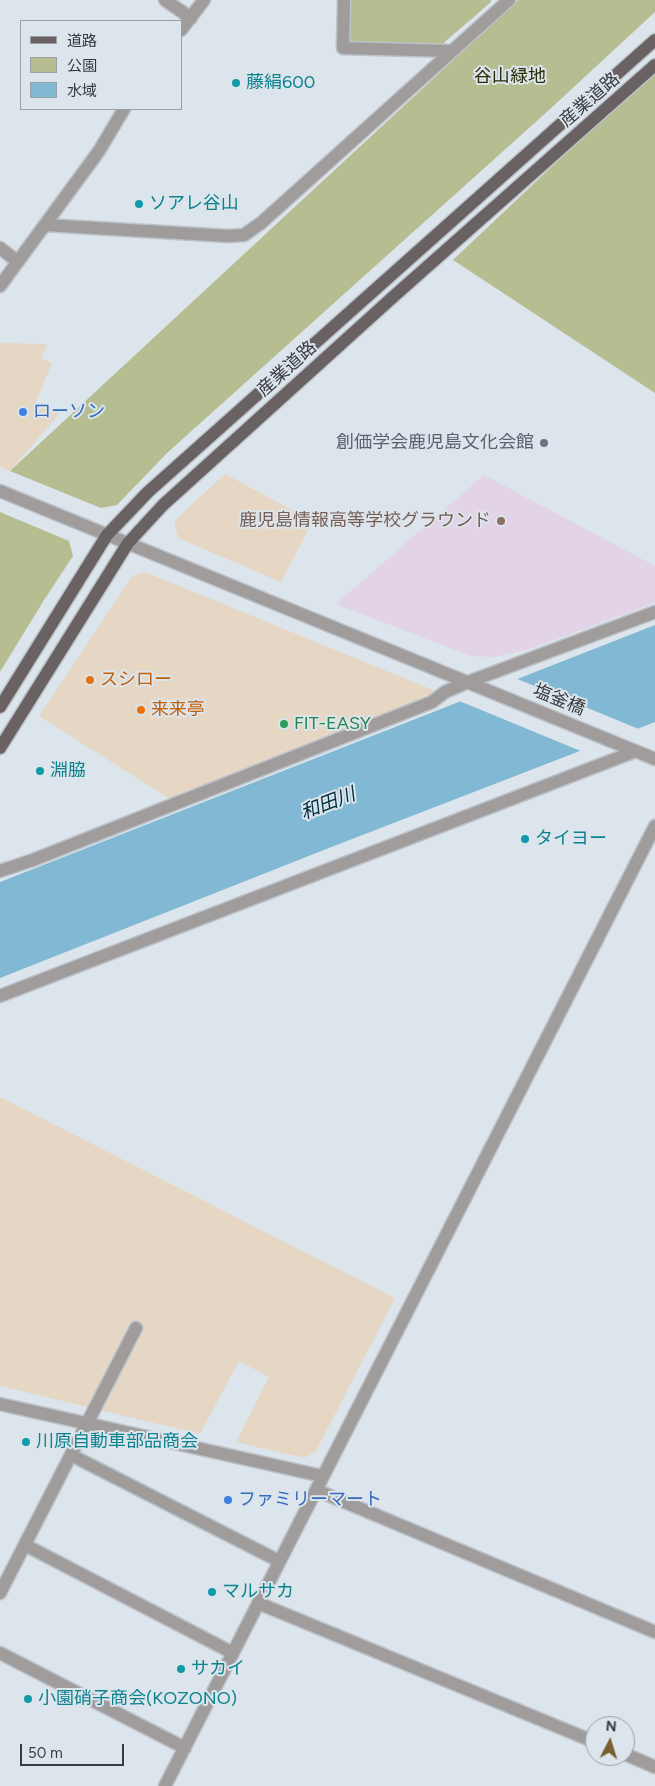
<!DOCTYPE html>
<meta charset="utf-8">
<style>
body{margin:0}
#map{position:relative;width:655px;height:1786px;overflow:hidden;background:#dce4ec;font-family:Figtree,"Noto Sans JP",sans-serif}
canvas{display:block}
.legend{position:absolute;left:20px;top:20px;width:162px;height:90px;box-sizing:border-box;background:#dce4ec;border:1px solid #9aa0a6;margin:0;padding:6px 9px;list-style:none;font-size:15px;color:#383b3e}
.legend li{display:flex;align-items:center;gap:10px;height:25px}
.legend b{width:25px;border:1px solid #9aa0a6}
.north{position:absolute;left:585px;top:1716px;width:50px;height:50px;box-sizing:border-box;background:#dce4ec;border:1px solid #9aa0a6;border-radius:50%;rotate:5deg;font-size:14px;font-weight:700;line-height:20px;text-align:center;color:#383b3e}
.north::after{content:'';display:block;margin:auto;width:18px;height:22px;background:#795f31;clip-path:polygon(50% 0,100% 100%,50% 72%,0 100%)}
.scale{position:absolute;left:20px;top:1744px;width:104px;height:22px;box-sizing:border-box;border:2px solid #383b3e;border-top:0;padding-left:6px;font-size:15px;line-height:18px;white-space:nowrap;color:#383b3e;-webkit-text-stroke:4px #dce4ec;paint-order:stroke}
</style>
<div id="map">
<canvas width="655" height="1786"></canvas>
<ul class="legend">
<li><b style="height:6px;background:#6a6162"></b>道路</li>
<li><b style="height:14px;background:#b6bd91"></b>公園</li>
<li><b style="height:14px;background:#81b8d3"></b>水域</li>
</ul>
<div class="north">N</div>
<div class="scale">50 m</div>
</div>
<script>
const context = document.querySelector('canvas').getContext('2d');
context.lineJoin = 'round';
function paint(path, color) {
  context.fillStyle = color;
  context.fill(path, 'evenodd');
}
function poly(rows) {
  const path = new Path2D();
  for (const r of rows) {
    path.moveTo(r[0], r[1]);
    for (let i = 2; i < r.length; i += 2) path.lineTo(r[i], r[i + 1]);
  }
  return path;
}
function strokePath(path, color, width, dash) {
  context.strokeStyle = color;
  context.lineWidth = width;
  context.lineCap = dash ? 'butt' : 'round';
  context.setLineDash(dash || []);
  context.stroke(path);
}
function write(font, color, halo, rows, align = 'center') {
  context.font = font + ' Figtree,"Noto Sans JP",sans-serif';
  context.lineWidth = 4;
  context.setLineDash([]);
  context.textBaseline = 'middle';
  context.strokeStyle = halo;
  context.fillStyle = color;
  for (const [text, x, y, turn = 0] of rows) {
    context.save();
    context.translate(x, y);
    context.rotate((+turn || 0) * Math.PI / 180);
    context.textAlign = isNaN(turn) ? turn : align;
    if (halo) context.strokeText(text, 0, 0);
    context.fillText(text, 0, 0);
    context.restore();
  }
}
paint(poly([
 [0,343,47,344,41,359,52,363,35,404,59,414,10,471,0,467],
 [225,474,313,521,281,582,178,538,174,521],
 [145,572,433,690,431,696,170,799,39,716,132,576],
 [0,1097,395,1298,316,1451,304,1458,236,1442,269,1377,239,1361,200,1434,0,1386]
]), '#e6d7c4');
paint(poly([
 [484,475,655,566,655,603,526,650,493,657,471,656,336,604]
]), '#e2d3e6');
paint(poly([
 [347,0,491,0,491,2,439,47,350,44,346,40],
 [518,0,655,0,655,12,549,110,167,453,117,505,101,508,10,471],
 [655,69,655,393,453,260],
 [0,512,69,541,73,556,44,600,0,672]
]), '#b6bd91');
paint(poly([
 [655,625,655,722,334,846,0,978,0,882]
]), '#81b8d3');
paint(poly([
 [515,678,641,730,583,752,457,700]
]), '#dce4ec');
const minor = poly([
 [165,0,191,18],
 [344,0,343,48,451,51],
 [181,30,204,0],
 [45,225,228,236,244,235,261,223,509,0],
 [0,248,18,262],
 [0,286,99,151,124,109],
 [0,491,655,759],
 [0,871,33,860,432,702,445,692,468,682,655,612],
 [0,996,636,751],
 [0,1404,322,1476],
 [71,1455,279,1561],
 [316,1490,655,1632],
 [25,1545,233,1653],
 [0,1593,136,1328],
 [258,1603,595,1742],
 [0,1653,185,1748],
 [625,1754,655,1767],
 [165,1786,655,826]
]);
const major = poly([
 [0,707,107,535,148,492,655,40],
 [0,748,128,543,163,505,393,297,655,65]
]);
strokePath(minor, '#bbc2c9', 15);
strokePath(major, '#bbc2c9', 15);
strokePath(minor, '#a19c9c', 12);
strokePath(major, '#6a6162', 12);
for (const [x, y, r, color] of [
 [236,83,5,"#0f9aa8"],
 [139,204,5,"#0f9aa8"],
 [23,412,5,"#3f7fe0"],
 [544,443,5,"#6b7280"],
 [501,521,5,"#8d6e63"],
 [90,680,5,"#e8710a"],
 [141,710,5,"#e8710a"],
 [284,724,5,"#2e9e5b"],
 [40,771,5,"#0f9aa8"],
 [525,839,5,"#0f9aa8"],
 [26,1442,5,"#0f9aa8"],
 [228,1500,5,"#3f7fe0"],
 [212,1592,5,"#0f9aa8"],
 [181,1669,5,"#0f9aa8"],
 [28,1699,5,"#0f9aa8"]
]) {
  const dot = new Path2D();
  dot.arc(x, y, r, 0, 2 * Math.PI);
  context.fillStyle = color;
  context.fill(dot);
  strokePath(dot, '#dce4ec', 2);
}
write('18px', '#292d04', '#dce4ec', [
 ["谷山緑地",510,77]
]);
write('18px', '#0d838f', '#dce4ec', [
 ["藤絹600",246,83],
 ["ソアレ谷山",149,204],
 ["淵脇",50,771],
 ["タイヨー",535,839],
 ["川原自動車部品商会",36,1442],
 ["マルサカ",222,1592],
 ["サカイ",191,1669],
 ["小園硝子商会(KOZONO)",38,1699]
], 'left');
write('18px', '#383b3e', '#dce4ec', [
 ["産業道路",590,100,-41],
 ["産業道路",287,369,-42],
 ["塩釜橋",559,700,22]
]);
write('18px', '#366cbe', '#dce4ec', [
 ["ローソン",33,412],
 ["ファミリーマート",238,1500]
], 'left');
write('18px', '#5b616d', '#dce4ec', [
 ["創価学会鹿児島文化会館",534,443]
], 'right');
write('18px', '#785e54', '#dce4ec', [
 ["鹿児島情報高等学校グラウンド",491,521]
], 'right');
write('18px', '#c56008', '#dce4ec', [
 ["スシロー",100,680],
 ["来来亭",151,710]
], 'left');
write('18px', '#27864d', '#dce4ec', [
 ["FIT-EASY",294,724]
], 'left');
write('italic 19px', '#003043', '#dce4ec', [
 ["和田川",328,804,-21]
]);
</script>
